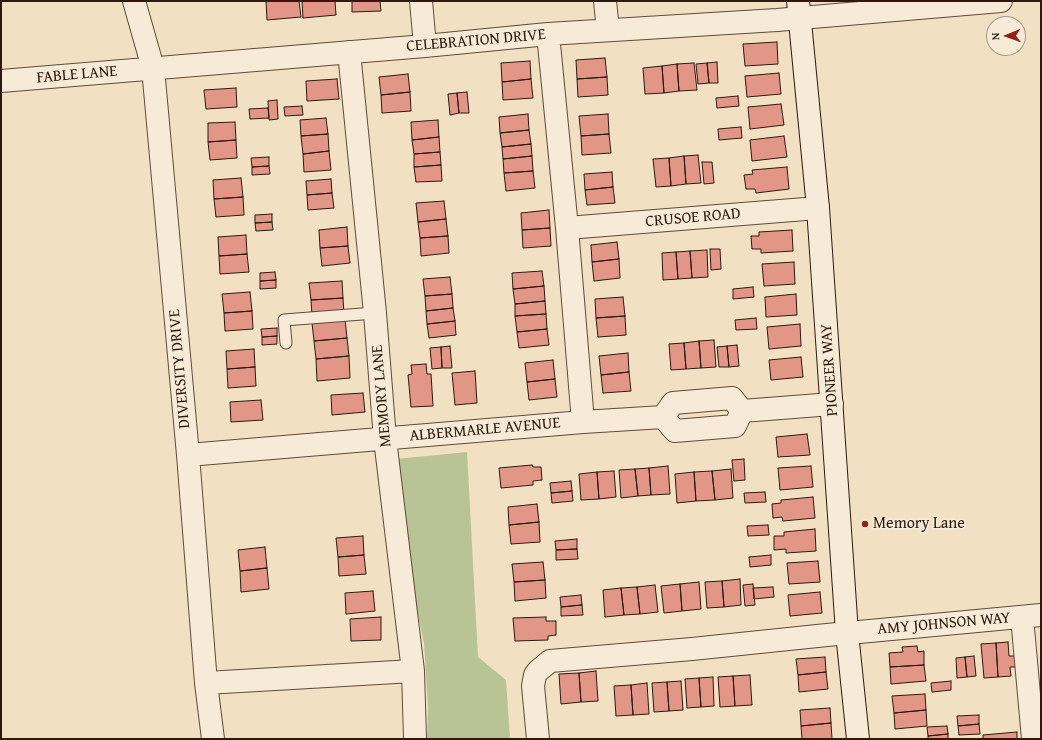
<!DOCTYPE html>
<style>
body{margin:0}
#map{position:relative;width:1042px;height:740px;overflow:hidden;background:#f2e0c3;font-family:"Gentium Book Plus",serif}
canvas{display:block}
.frame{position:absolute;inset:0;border:2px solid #2f180c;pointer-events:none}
.north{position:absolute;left:986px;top:16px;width:40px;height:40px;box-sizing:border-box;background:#f7ebd8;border:1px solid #a79786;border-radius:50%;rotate:268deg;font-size:11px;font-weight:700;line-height:16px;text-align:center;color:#2f180c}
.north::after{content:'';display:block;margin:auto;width:14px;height:18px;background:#8f2418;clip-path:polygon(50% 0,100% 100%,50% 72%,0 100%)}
</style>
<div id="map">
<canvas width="1042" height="740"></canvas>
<div class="frame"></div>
<div class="north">N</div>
</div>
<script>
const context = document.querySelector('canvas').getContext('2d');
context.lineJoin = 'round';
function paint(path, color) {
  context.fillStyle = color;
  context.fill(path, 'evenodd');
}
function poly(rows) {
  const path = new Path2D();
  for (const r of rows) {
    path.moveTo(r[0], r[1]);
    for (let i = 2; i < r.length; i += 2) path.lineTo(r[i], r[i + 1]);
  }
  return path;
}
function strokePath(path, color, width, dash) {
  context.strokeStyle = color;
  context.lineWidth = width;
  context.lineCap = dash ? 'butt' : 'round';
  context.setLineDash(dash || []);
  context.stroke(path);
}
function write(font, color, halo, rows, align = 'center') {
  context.font = font + ' "Gentium Book Plus",serif';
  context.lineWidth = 3.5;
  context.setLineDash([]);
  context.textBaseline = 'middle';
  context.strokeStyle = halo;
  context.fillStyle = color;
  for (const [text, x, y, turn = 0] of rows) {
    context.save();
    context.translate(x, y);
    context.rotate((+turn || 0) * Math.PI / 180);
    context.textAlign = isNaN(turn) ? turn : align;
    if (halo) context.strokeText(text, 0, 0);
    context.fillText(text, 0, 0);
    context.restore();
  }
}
paint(poly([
 [467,452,478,657,506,680,510,739,427,739,428,707,424,643,411,582,396,459]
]), '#b8c396');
const building = poly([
 [266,1,299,1,301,17,267,20,266,1],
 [302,1,335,1,336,15,303,18,302,1],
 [352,1,380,1,381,11,352,12,352,1],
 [777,42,778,64,745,66,743,44,777,42],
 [605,58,607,77,577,79,576,60,605,58],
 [530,61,531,79,502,82,501,63,530,61],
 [717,62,718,83,709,83,707,63,717,62],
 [694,63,697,90,679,91,677,64,694,63],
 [707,63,709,83,698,84,696,64,707,63],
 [677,64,679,91,664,93,662,66,677,64],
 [662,66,664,93,645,94,643,68,662,66],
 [779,73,781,94,747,97,745,76,779,73],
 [408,74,410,92,381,95,379,77,408,74],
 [607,77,608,95,578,97,577,79,607,77],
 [337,79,339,99,307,101,306,81,337,79],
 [531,79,533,98,503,100,502,82,531,79],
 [236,88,237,107,206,109,204,90,236,88],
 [410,92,411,111,382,113,381,95,410,92],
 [467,92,469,113,459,113,457,93,467,92],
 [457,93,459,113,450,115,448,94,457,93],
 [738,96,739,106,717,108,716,98,738,96],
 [277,100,278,119,269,120,268,101,277,100],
 [781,104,784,125,750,129,748,107,781,104],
 [302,106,303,115,285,116,284,107,302,106],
 [268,108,269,118,250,119,249,109,268,108],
 [528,114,529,130,500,133,499,117,528,114],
 [608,114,609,134,581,136,579,116,608,114],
 [326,118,328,134,301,136,300,120,326,118],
 [438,120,439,137,412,140,411,122,438,120],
 [235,122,236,140,208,142,208,123,235,122],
 [741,127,742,138,719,140,718,129,741,127],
 [529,130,531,144,502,147,500,133,529,130],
 [328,134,329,151,303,154,301,136,328,134],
 [609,134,611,153,582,155,581,136,609,134],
 [784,136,787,157,752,161,750,140,784,136],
 [439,137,440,152,414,154,412,140,439,137],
 [236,140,237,158,210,160,208,142,236,140],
 [531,144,532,156,503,159,502,147,531,144],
 [329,151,331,170,304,172,303,154,329,151],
 [440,152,441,165,414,167,414,154,440,152],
 [698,155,701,183,686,184,684,156,698,155],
 [532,156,533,171,504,173,503,159,532,156],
 [684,156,686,184,671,186,669,158,684,156],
 [269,157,269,166,252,167,251,158,269,157],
 [669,158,671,186,656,187,653,159,669,158],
 [702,162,712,162,714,183,704,184,702,162],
 [441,165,442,181,416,182,414,167,441,165],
 [269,166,270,174,252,175,252,167,269,166],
 [787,167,789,189,756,193,755,189,746,189,744,175,753,174,752,170,787,167],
 [533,171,535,188,506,191,504,173,533,171],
 [612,172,613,187,585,190,584,174,612,172],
 [241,178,243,197,214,199,213,180,241,178],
 [331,179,332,193,307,195,306,181,331,179],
 [613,187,615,203,587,205,585,190,613,187],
 [332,193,334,208,308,210,307,195,332,193],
 [243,197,244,215,216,217,214,199,243,197],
 [444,201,446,219,418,222,416,203,444,201],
 [549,210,550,228,522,230,521,213,549,210],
 [272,214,272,222,255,223,255,215,272,214],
 [446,219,448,236,420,238,418,222,446,219],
 [272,222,273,230,256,231,255,223,272,222],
 [347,227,348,246,320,248,319,230,347,227],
 [550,228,551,246,523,248,522,230,550,228],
 [792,230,793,251,761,253,761,249,752,249,751,236,759,236,759,232,792,230],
 [246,235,247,254,219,256,218,237,246,235],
 [448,236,449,253,421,256,420,238,448,236],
 [617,242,619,259,592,262,591,245,617,242],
 [348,246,350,263,322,266,320,248,348,246],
 [710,249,720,249,721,269,711,270,710,249],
 [707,250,708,277,692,278,690,251,707,250],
 [690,251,692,278,678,279,676,252,690,251],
 [676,252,678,279,663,280,662,253,676,252],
 [247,254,249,272,220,274,219,256,247,254],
 [619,259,620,278,594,281,592,262,619,259],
 [794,262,795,284,764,286,762,264,794,262],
 [542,271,544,286,513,289,512,273,542,271],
 [275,272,276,280,260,281,260,273,275,272],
 [450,277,452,294,425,296,423,279,450,277],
 [276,280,276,288,260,289,260,281,276,280],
 [342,281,343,298,311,300,309,283,342,281],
 [544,286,545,301,515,304,513,289,544,286],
 [753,287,754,297,733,299,733,289,753,287],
 [250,292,252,311,224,313,222,294,250,292],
 [452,294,453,308,426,311,425,296,452,294],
 [796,294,797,315,766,317,765,297,796,294],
 [623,297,625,316,596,318,595,299,623,297],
 [343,298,344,314,312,316,311,300,343,298],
 [545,301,546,314,515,316,515,304,545,301],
 [453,308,455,321,427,324,426,311,453,308],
 [252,311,253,329,225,331,224,313,252,311],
 [546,314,547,329,517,332,515,316,546,314],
 [625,316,626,335,598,337,596,318,625,316],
 [756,318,757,329,736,330,735,320,756,318],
 [345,319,347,338,314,341,312,323,345,319],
 [455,321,456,335,429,338,427,324,455,321],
 [800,324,801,346,769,349,767,327,800,324],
 [277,328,277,336,262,337,261,329,277,328],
 [547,329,549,345,519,348,517,332,547,329],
 [277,336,277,344,262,345,262,337,277,336],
 [347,338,349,356,316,359,314,341,347,338],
 [714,340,716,367,701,368,699,341,714,340],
 [699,341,701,368,686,369,684,343,699,341],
 [684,343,686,369,671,370,669,344,684,343],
 [737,345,739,366,729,367,727,346,737,345],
 [450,346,452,368,442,368,441,347,450,346],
 [727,346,729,367,719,367,717,347,727,346],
 [441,347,442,368,432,369,430,348,441,347],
 [254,349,255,367,227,369,226,351,254,349],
 [628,353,629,372,601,375,599,356,628,353],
 [349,356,350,378,317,381,316,359,349,356],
 [801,357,803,377,771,380,769,360,801,357],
 [553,360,555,379,527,382,525,363,553,360],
 [426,364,427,374,431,374,433,406,411,407,408,375,412,374,411,365,426,364],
 [255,367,256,386,228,388,227,369,255,367],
 [475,371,477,403,455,405,452,373,475,371],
 [629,372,631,391,603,393,601,375,629,372],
 [555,379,557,397,529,400,527,382,555,379],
 [363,393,365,412,332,415,331,395,363,393],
 [261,400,263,420,231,422,230,402,261,400],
 [807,434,810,455,778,457,776,437,807,434],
 [744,459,745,480,734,481,732,460,744,459],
 [532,465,533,467,541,467,542,480,533,481,533,485,501,488,499,468,532,465],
 [668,466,670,494,651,495,649,468,668,466],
 [811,466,813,487,780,490,778,468,811,466],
 [649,468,651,495,638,496,635,469,649,468],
 [635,469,638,496,621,498,619,470,635,469],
 [731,469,733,498,715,500,712,471,731,469],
 [614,471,616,497,599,499,597,472,614,471],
 [712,471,715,500,696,501,694,472,712,471],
 [597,472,599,499,581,500,579,474,597,472],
 [694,472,696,501,677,503,675,474,694,472],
 [571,481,572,491,551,493,550,483,571,481],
 [572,491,573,501,552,503,551,493,572,491],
 [765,492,766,502,745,503,744,493,765,492],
 [813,497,815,518,783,521,782,517,773,518,772,504,781,503,781,500,813,497],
 [537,504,539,522,509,525,508,507,537,504],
 [539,522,540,542,511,544,509,525,539,522],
 [768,525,769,535,748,536,747,526,768,525],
 [815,529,816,551,786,553,786,549,774,550,774,536,784,536,784,532,815,529],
 [363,536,364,555,338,557,336,538,363,536],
 [577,539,577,549,556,550,555,541,577,539],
 [265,547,267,568,240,571,238,550,265,547],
 [577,549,578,559,556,560,556,550,577,549],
 [364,555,366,574,339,576,338,557,364,555],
 [771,555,771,565,750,567,749,557,771,555],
 [818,561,820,582,789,584,787,563,818,561],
 [543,562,545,580,514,582,512,564,543,562],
 [267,568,269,589,241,592,240,571,267,568],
 [740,579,741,605,724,607,722,581,740,579],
 [545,580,546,598,515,601,514,582,545,580],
 [722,581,724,607,707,608,705,582,722,581],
 [699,582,701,609,682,611,680,584,699,582],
 [680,584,682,611,664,613,661,586,680,584],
 [753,584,755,605,745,606,743,585,753,584],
 [655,585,658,612,640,614,637,587,655,585],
 [637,587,640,614,624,615,621,588,637,587],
 [773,587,774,597,754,599,753,588,773,587],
 [621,588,624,615,605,617,603,590,621,588],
 [373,591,375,611,346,614,345,593,373,591],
 [820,592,822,613,790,616,788,595,820,592],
 [581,595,582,605,561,607,560,597,581,595],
 [582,605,583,615,561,616,561,607,582,605],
 [381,617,381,640,351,641,350,619,381,617],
 [546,617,546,621,556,621,556,635,548,636,548,640,515,641,513,618,546,617],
 [1008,642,1009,656,1015,656,1016,667,1010,667,1011,676,998,677,996,643,1008,642],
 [996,643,998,677,984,678,981,644,996,643],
 [917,646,918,652,924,651,924,665,890,667,889,653,903,652,902,647,917,646],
 [974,656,976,676,967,677,965,657,974,656],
 [825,657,826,672,798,675,796,659,825,657],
 [965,657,967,677,957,678,956,658,965,657],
 [924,665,926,681,891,684,890,667,924,665],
 [596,671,598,701,581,702,579,673,596,671],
 [826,672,828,689,799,692,798,675,826,672],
 [579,673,581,702,561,704,559,674,579,673],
 [750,675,752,705,735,706,733,676,750,675],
 [733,676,735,706,720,707,718,677,733,676],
 [713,677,714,706,701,707,699,678,713,677],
 [699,678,701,707,687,708,685,679,699,678],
 [681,681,683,710,669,711,667,682,681,681],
 [951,681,951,690,932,692,931,683,951,681],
 [667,682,669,711,654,712,652,683,667,682],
 [647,683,649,714,633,715,631,685,647,683],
 [631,685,633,715,616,716,614,686,631,685],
 [925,694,926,710,894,713,892,696,925,694],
 [830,708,831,723,801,726,800,710,830,708],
 [926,710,927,726,895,729,894,713,926,710],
 [979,715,979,724,958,726,957,716,979,715],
 [831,723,832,739,802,739,801,726,831,723],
 [979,724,980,734,959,735,958,726,979,724],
 [947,726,948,734,928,736,927,727,947,726],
 [1017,732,1017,739,983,739,983,735,1017,732],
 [948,734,948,739,928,739,928,736,948,734]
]);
paint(building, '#e19687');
strokePath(building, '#2f180c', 1);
const lane = poly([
 [286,343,284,320,375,313]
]);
const street = poly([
 [134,1,153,68,188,455,206,683,213,739],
 [421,1,425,46],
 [605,1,608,30],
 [548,34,567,228,583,422],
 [349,52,375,313,385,439,413,671,415,739],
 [1,81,425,46,548,34,777,20,1001,1],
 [567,228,818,208],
 [742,411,832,404],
 [663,417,675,431,735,426,742,411],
 [188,455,583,422,663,417,673,403,732,398,742,411],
 [1022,617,1033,739],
 [206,683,413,671],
 [538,739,533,686,535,675,538,671,550,661,692,649,827,635,1041,615]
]);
const secondary = poly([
 [798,1,818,208,847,633,858,739]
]);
strokePath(lane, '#604a3a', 13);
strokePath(street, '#604a3a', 24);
strokePath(secondary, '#2f180c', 24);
strokePath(lane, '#f7ebd8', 11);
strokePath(street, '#f7ebd8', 22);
strokePath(secondary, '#f7ebd8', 22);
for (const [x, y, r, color] of [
 [865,524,4,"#8f2418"]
]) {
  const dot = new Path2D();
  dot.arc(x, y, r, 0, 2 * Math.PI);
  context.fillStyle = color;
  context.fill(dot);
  strokePath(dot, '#f7ebd8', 1.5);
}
write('16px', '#2f180c', '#f7ebd8', [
 ["CELEBRATION DRIVE",476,41,-5],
 ["FABLE LANE",77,75,-5],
 ["CRUSOE ROAD",693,218,-5],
 ["DIVERSITY DRIVE",180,369,-95],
 ["PIONEER WAY",830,370,-94],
 ["MEMORY LANE",382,396,-95],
 ["ALBERMARLE AVENUE",485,430,-5],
 ["AMY JOHNSON WAY",944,624,-5]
]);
write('16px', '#2f180c', '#f7ebd8', [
 ["Memory Lane",873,524]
], 'left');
</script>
